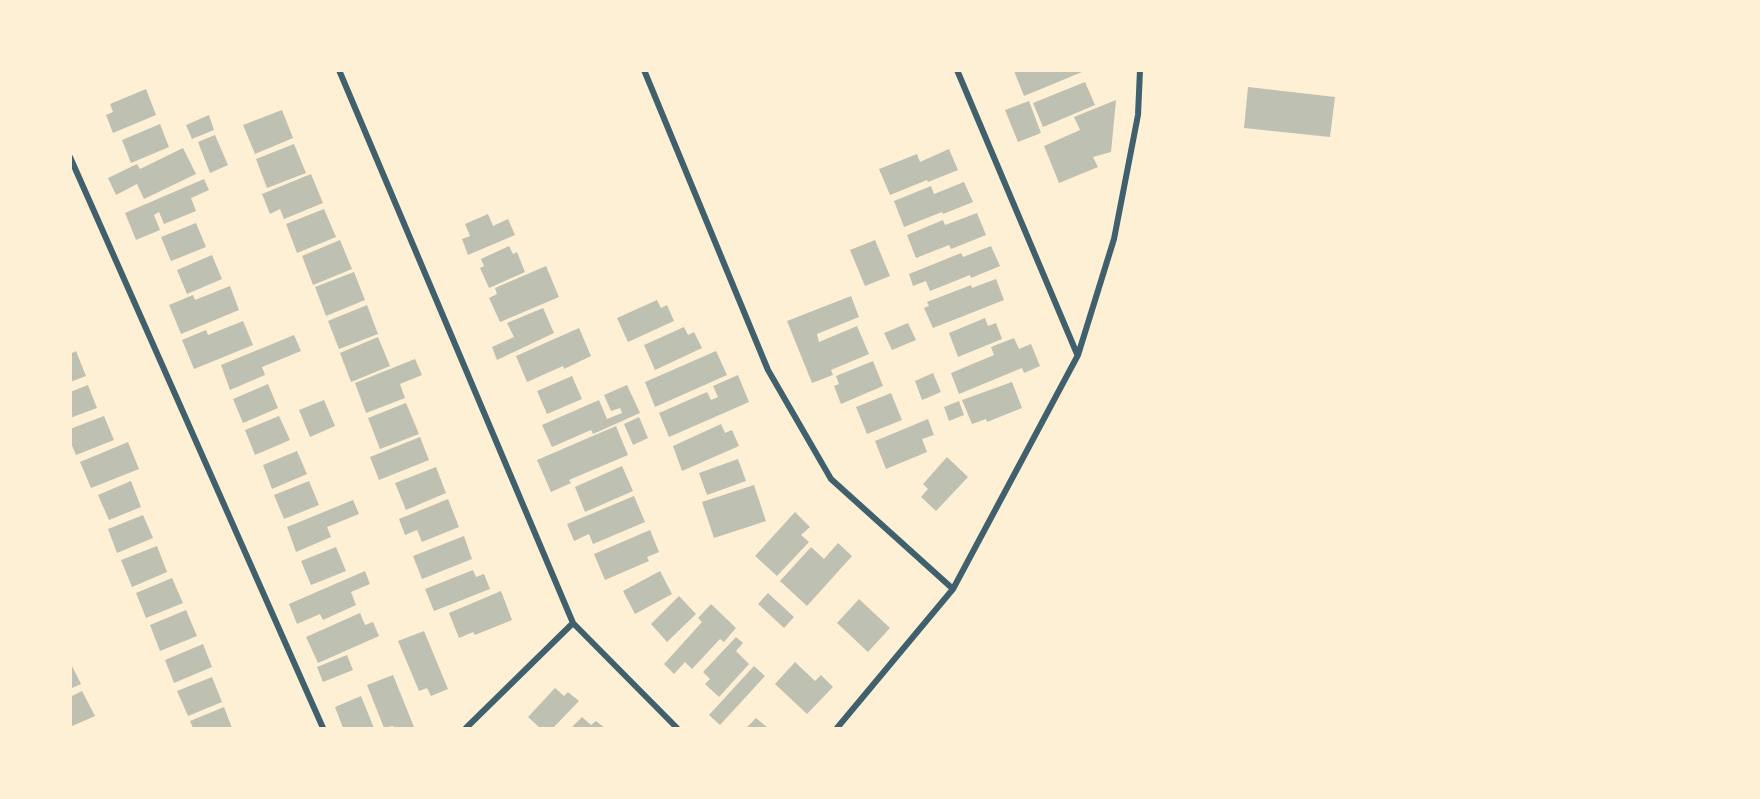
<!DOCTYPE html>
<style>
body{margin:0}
#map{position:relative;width:1760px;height:799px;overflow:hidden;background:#fdf0d5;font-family:"Archivo Narrow",sans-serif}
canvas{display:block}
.frame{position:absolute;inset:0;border:72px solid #fdf0d5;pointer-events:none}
</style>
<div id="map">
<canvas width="1760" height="799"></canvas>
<div class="frame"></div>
</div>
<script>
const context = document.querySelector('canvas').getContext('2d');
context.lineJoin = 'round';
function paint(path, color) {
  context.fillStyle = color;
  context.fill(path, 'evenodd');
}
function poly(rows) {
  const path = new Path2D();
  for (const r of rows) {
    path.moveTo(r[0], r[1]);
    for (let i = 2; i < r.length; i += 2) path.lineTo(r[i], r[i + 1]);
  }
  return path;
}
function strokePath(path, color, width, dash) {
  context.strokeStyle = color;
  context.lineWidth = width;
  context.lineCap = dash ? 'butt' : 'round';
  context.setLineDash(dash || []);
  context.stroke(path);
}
paint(poly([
 [1016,70,1082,70,1082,72,1024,96,1014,71],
 [1085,82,1095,105,1043,127,1033,103],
 [1248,87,1335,97,1330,137,1244,128],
 [146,89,156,115,113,133,106,115,113,112,110,104],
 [1116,100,1111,152,1093,157,1098,167,1059,183,1044,146,1080,130,1074,117],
 [1029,101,1041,133,1018,142,1005,110],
 [282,110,293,138,255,154,243,125],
 [209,115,214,130,192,139,186,125],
 [160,124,169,147,131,163,122,140],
 [215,135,228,165,210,173,198,142],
 [294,144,306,173,267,188,256,159],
 [183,148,196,174,144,199,137,184,116,195,108,178,137,164,140,169],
 [949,149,958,170,928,182,927,180,890,195,879,169,917,154,920,162],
 [311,174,323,203,284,219,280,209,270,214,262,194],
 [204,179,209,190,191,198,196,211,164,224,159,212,154,215,160,230,136,240,125,213],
 [964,182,973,202,943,214,942,212,904,227,894,201,931,186,934,194],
 [324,209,336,237,297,253,286,224],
 [977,213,986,235,951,249,949,245,916,258,907,235,943,220,945,225],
 [488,214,493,226,508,219,515,235,468,255,462,239,470,236,465,224],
 [196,223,206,247,171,261,161,237],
 [340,240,352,269,313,285,302,256],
 [875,240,890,276,865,286,850,250],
 [509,246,513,254,517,252,525,272,489,288,480,268,484,266,481,259],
 [991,246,1000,266,971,278,970,275,930,291,926,281,913,286,909,274,961,253,963,257],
 [212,255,222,279,187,294,177,270],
 [546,266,559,297,500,322,489,298,497,294,495,288],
 [354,272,365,300,326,316,315,287],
 [996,279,1004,300,933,328,924,308,929,306,927,302,971,285,972,288],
 [230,286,239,310,181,334,169,305,193,295,195,300],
 [851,296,859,317,817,334,819,342,857,326,869,354,831,370,833,375,812,383,787,321],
 [657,300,661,308,667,305,674,321,628,342,617,318],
 [367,305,378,334,339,349,328,321],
 [543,308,554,333,497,360,492,347,514,337,507,323],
 [985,318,988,326,996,323,1002,339,958,357,949,333],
 [243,321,253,345,194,369,182,340,206,330,208,335],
 [908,323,916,340,892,350,884,333],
 [684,327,688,335,694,332,702,348,655,370,644,345],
 [579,328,591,356,564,369,563,366,527,382,516,356],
 [294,335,301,351,262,367,265,375,230,390,221,365],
 [378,337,390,366,351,382,340,353],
 [1014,338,1019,349,1031,344,1040,366,1024,373,1022,368,959,394,951,373,994,355,991,347],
 [76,351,86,376,70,382,70,354],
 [716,351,727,375,655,407,645,382],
 [415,359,422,375,400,384,405,398,366,413,355,383],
 [873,361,883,386,841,404,834,386,839,384,836,376],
 [933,373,941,392,922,400,915,381],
 [738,375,749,402,669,437,659,413,707,392,711,400,718,397,713,386],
 [572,376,582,399,547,414,537,391],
 [1012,382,1022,408,987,422,986,419,972,424,962,400],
 [268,384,278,408,243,423,233,399],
 [88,385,97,408,70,418,70,392],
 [627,385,640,413,593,434,591,430,552,447,542,425,599,400,607,419,622,413,620,408,611,411,604,395],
 [891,393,902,420,867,434,856,407],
 [324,400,335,426,310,437,299,410],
 [959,401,964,415,949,421,944,407],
 [406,403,419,434,380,449,368,418],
 [104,416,114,440,76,455,70,441,70,429],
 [279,416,290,440,255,455,245,430],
 [639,417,648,438,633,445,624,424],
 [928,419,934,435,922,439,927,452,886,469,875,441],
 [721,424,725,433,732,430,739,446,682,471,673,446],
 [616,426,628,455,569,480,571,483,551,492,537,460],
 [420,437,429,460,379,480,370,457],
 [128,442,139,469,91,488,80,462],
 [297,451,307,474,272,489,263,465],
 [947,457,968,477,936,511,921,497,928,489,923,484],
 [738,459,746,481,707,495,699,473],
 [622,466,633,491,585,512,575,487],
 [436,467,446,493,406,510,395,483],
 [131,481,141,507,109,520,98,495],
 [309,481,319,505,284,519,274,495],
 [754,485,766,521,714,538,702,502],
 [634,496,645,522,593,544,589,534,574,541,567,524],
 [448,499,459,527,422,542,417,530,405,535,399,519],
 [353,500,359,514,327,527,331,537,296,552,287,527],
 [795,512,810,527,801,535,809,542,777,576,755,556],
 [143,515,153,538,117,553,108,529],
 [650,530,659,552,647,557,649,561,605,580,594,554],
 [464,536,472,559,422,579,413,556],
 [838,543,852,556,807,606,780,581,811,547,824,559],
 [157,546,167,572,132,587,121,560],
 [336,547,346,571,311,585,301,561],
 [473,570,476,577,484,574,490,589,434,611,425,589],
 [365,571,370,584,351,592,356,605,323,620,320,614,297,624,289,604],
 [660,571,672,594,635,614,623,591],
 [172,578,183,603,146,618,136,593],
 [501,591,512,620,475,635,473,632,459,638,449,613],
 [768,593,794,617,784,628,758,604],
 [679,596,696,614,667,642,651,624],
 [859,599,890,628,868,652,837,623],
 [711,604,736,628,724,642,720,639,692,669,685,662,674,674,664,664,702,622,698,618],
 [186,610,197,636,160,651,150,625],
 [360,613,365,625,373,622,379,636,318,663,306,637],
 [424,631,448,689,431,696,427,688,419,691,398,641],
 [736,637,743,643,736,651,749,664,719,697,705,684,710,679,703,672],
 [203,644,212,667,174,683,165,660],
 [347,655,353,670,323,682,317,667],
 [70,662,81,684,70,689],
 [795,662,815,681,821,675,833,687,807,714,775,684],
 [754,666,765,676,720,725,709,715],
 [393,675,414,727,410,728,394,728,393,726,384,728,367,685],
 [212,677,222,702,188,716,177,691],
 [555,688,564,696,568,692,579,701,553,728,540,728,528,717],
 [82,691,95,716,70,727,70,697],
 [361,696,374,728,343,728,335,707],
 [224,707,232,728,193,728,190,721],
 [582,717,591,725,596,721,605,728,571,728],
 [756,718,768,728,746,728]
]), '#bec0b2');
strokePath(poly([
 [339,70,573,623,677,728],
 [644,70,768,370,831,479,953,589],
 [957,70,1077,354],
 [70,157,323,728],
 [466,728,573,623],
 [837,728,953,589,1078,355,1114,239,1138,115,1140,70]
]), '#3f606c', 6);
</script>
